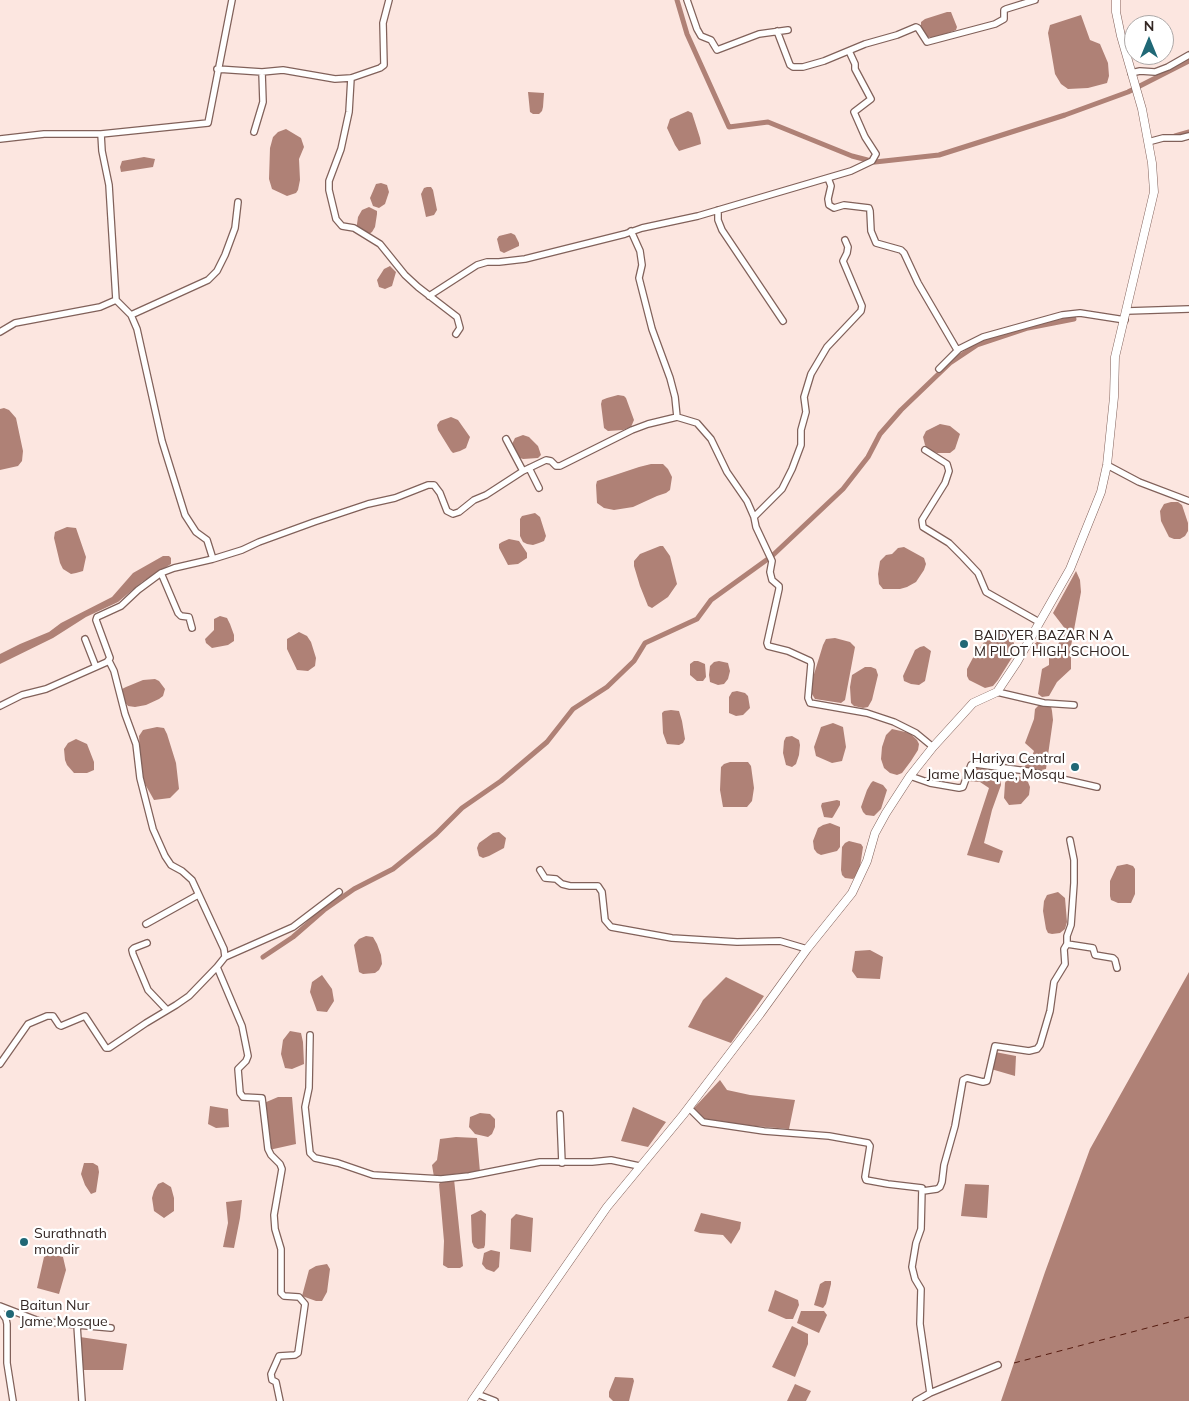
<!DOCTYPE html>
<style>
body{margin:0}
#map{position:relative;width:1189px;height:1401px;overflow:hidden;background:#fce6e0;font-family:Mulish,sans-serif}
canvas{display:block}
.north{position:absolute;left:1124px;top:15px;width:50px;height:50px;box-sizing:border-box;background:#fff;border:1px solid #ada8a7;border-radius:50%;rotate:0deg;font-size:14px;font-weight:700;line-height:20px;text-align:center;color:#332623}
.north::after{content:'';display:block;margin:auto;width:18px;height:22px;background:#206876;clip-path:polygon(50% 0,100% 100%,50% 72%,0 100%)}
</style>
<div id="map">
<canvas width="1189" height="1401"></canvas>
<div class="north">N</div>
</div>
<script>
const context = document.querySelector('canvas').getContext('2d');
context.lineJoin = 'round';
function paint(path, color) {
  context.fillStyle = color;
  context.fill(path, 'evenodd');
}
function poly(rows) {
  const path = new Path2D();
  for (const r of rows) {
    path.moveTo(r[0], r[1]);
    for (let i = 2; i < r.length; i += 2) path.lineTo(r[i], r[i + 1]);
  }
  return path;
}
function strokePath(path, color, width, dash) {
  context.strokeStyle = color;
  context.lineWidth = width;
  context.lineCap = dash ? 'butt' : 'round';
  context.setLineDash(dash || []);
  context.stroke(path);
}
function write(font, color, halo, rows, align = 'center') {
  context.font = font + ' Mulish,sans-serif';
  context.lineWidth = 4.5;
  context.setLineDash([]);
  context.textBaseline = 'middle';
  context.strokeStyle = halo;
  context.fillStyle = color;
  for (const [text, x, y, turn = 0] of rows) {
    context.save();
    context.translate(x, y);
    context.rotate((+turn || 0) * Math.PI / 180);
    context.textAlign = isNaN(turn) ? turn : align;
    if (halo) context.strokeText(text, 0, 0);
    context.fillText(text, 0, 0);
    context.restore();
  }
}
paint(poly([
 [947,12,951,12,957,27,956,30,937,37,927,37,921,26,921,22,925,19],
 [1081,15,1090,40,1100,44,1108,63,1109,76,1107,83,1088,88,1068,89,1061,84,1055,74,1048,33,1050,25],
 [528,92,544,93,543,107,542,111,539,114,533,114,530,112],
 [688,111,692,113,700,138,701,144,679,151,675,145,667,128,670,119],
 [286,129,301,138,304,147,299,159,300,180,298,190,296,193,287,196,272,189,269,179,270,148,273,137,278,132],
 [144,157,155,159,153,167,121,172,120,167,122,161],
 [381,183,387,185,389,192,385,204,379,208,373,206,370,198,376,184],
 [427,187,431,187,433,190,437,210,434,215,426,217,421,194,424,188],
 [369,207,377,211,377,214,375,227,372,232,369,234,357,228,357,224,358,217,362,210],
 [511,233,515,235,519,243,519,246,504,253,500,251,497,239,499,236],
 [390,266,396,272,392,286,385,289,379,287,377,280,384,269],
 [618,395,624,396,626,398,634,420,631,427,623,430,608,431,604,428,601,404,602,400,607,398],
 [4,408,9,410,16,418,23,451,22,461,18,466,0,470,0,409],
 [451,417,458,420,470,437,466,448,460,451,453,453,451,451,438,430,437,425,440,421],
 [940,424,950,426,960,434,955,449,950,453,937,453,927,449,925,445,923,437,926,431],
 [523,435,529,437,538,446,541,455,538,458,523,459,517,457,512,444,515,438],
 [651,464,663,464,668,469,672,477,670,490,666,493,657,496,633,507,614,510,604,508,597,503,596,485,597,481,639,467],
 [1171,502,1178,502,1182,505,1188,523,1188,531,1185,536,1180,539,1174,539,1169,537,1161,521,1160,511,1164,504],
 [535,513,540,517,546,536,544,541,539,543,533,545,527,544,523,542,520,536,520,519,522,516],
 [67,527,76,528,86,557,83,571,76,573,71,574,63,569,60,563,54,538,55,532],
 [509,539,519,541,527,553,527,558,518,564,508,565,499,548,499,544,502,542],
 [660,546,663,546,670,556,677,584,668,597,652,608,648,606,640,586,634,566,634,561,640,554],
 [904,547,924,558,926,564,924,570,916,582,907,587,900,589,883,589,879,584,878,574,880,561,886,555,892,554,898,548],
 [163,556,169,556,171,558,171,564,142,582,118,602,86,617,53,638,0,664,0,654,20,644,49,632,61,623,112,597,133,573],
 [1076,571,1080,580,1081,592,1071,646,1071,669,1057,682,1049,696,1042,697,1038,694,1042,669,1049,665,1049,657,1036,654,1031,647,1038,641,1049,648,1057,646,1066,630,1053,613],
 [220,616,227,618,230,624,234,635,234,641,228,645,212,648,206,643,205,639,214,630,214,619],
 [299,632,307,636,311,642,316,658,315,666,308,671,297,670,287,649,287,639],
 [994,634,1003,634,1011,639,1014,643,1014,649,1013,656,998,680,993,686,985,688,969,680,967,676,967,669,975,654,987,638],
 [835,638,850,642,855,647,845,700,841,703,815,699,812,694,811,684,823,645,826,639],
 [924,646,931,651,925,681,919,685,911,684,904,681,903,676,915,650,920,647],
 [694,661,698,661,705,664,706,677,703,681,697,681,690,675,690,664],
 [719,661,728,663,730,671,728,679,724,684,718,685,710,682,709,675,710,666,714,662],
 [865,667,871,667,876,669,878,675,872,700,868,707,863,708,854,706,851,703,850,687,852,675],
 [155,679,159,681,165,689,163,696,159,699,146,705,135,707,128,706,124,701,122,689,126,687,143,680],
 [737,691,745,693,748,696,750,708,743,715,736,716,729,713,729,697,732,692],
 [1048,705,1051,706,1052,711,1053,720,1046,769,1037,771,1026,769,1025,766,1032,756,1034,751,1025,743,1034,719,1035,709,1038,706],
 [671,710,679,711,682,721,685,739,683,743,679,745,667,744,663,733,662,713,664,711],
 [833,723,843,727,846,747,842,761,832,763,816,756,814,747,821,727],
 [157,727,164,728,167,734,176,763,179,789,170,798,154,800,145,784,141,772,139,736,143,730],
 [892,729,910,733,917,740,919,744,918,750,911,761,902,773,897,775,890,773,884,768,881,759,882,747,886,735],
 [792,736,799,740,800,745,799,755,796,764,792,767,786,765,783,753,784,741,786,737],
 [76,739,87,744,94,762,94,770,87,773,74,773,67,765,65,760,64,749,68,743],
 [730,762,748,762,751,766,754,788,752,801,747,807,723,807,720,790,721,767,724,764],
 [973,767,1000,773,1001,785,992,810,984,843,1003,851,999,863,967,855,989,788,980,782,967,781],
 [1015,775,1026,779,1028,782,1030,787,1029,795,1021,804,1009,805,1004,798,1005,783,1007,778],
 [873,781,883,785,887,790,881,809,874,816,866,815,863,812,861,807,867,790,871,783],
 [837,800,840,801,840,805,833,817,832,818,824,817,821,806,822,803],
 [830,823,840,827,840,847,837,851,821,855,817,853,814,849,813,841,818,828,823,825],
 [499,832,506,838,504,848,489,856,483,858,479,856,477,848,479,843,493,833],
 [849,841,861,844,863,847,860,867,857,875,853,879,845,878,842,875,841,870,842,847,845,843],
 [1127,864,1133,866,1135,869,1135,894,1131,903,1118,903,1111,900,1110,896,1110,881,1117,866],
 [1058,892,1065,898,1067,922,1065,929,1060,933,1052,934,1048,933,1046,929,1043,911,1044,901,1047,895],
 [366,936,373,937,377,944,381,955,382,964,379,970,375,973,363,974,359,972,354,945,359,939],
 [870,950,883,957,880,979,857,978,852,971,855,951],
 [1189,972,1189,1401,1001,1401,1045,1272,1090,1149],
 [322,975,332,989,334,1001,327,1012,317,1011,310,992,312,982],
 [726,977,764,996,731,1043,688,1027,703,1000],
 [290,1031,301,1033,303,1042,304,1064,292,1069,285,1068,281,1054,283,1040],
 [995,1052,1016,1056,1015,1076,991,1069],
 [720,1080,727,1090,750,1095,795,1100,789,1129,743,1125,704,1119,694,1108],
 [278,1097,292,1097,296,1144,269,1150,264,1103],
 [210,1106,228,1109,229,1127,216,1128,208,1124],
 [633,1107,666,1122,648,1147,621,1141],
 [480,1113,490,1114,495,1119,495,1127,492,1134,488,1137,475,1134,469,1127,470,1117],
 [456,1137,477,1138,480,1172,455,1174,434,1177,432,1165,437,1160,440,1139],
 [84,1163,93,1163,98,1166,99,1172,96,1192,91,1194,85,1185,81,1174],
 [454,1179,463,1266,460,1268,448,1268,443,1265,444,1241,439,1184,443,1180],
 [163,1182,171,1187,174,1198,174,1211,164,1218,154,1211,152,1198,154,1191,158,1184],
 [965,1184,989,1185,987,1218,961,1216],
 [242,1200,240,1218,234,1248,223,1247,228,1223,226,1202],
 [481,1210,486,1214,485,1245,484,1248,478,1249,474,1247,472,1242,471,1215],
 [701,1213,741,1222,740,1229,731,1244,723,1235,700,1233,694,1231],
 [516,1214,533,1218,531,1252,510,1249,511,1219],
 [491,1250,500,1252,499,1267,494,1272,486,1269,482,1264,484,1253],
 [51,1253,63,1257,66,1270,59,1294,37,1288,44,1257],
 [327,1264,330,1269,327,1292,322,1301,316,1301,302,1296,309,1270,316,1266],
 [825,1281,831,1281,831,1284,826,1304,823,1308,814,1305,820,1284],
 [775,1290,798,1300,799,1305,793,1319,786,1319,768,1311],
 [801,1311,824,1311,827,1315,819,1333,797,1323],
 [792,1326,808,1334,808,1344,795,1377,772,1367],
 [80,1337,127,1344,123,1370,80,1370],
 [615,1377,633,1378,634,1381,629,1401,613,1401,609,1397,609,1392],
 [795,1384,811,1391,806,1401,787,1401]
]), '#af8176');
strokePath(poly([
 [677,0,687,34,729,127,768,122,852,156,875,162,939,155,1065,115,1128,92,1189,61],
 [1175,136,1189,132],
 [263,957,293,937,324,910,354,889,393,869,436,834,462,808,501,781,547,742,573,709,607,687,634,661,645,643,697,619,711,600,772,556,843,489,868,457,880,434,901,410,950,363,977,345,1028,328,1074,319]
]), '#af8176', 5);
strokePath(poly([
 [1014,1363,1189,1317]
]), '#551b0f', 1, [6, 5]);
const minor = poly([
 [687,0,697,29,701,36,711,40,717,50,759,34,788,30],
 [777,31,790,65,793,67,803,67,824,61,865,44,897,35,916,27,918,28,927,42,995,24,1004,19,1004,10,1006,9,1035,0],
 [217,69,262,72,283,70,335,79,351,78,380,68,384,65,383,23,389,0],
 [1131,73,1140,71,1155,72,1168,67,1189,55],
 [351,78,349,112,341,149,329,181,329,190,336,219,342,226,354,228,380,244,405,275,418,287,457,317,460,328,456,334],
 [254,132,263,102,262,72],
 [101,134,102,151,109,185,116,300,131,315,137,329,162,441,185,515,196,532,207,540,213,559],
 [0,139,44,134,101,134,208,123,232,0],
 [1148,142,1163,138,1181,138,1189,136],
 [828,178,831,186,828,199,829,205,834,208,844,205,869,208,870,211,871,231,876,243,901,250,904,253,918,283,956,348,959,349,983,337,1062,315,1080,313,1125,320],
 [718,210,718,220,722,230,783,321],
 [845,240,848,247,847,253,843,261,862,306,861,311,827,347,811,374,804,397,806,412,801,430,801,445,792,469,782,489,754,517,756,527,772,561,770,572,772,580,779,586,779,589,767,643,768,646,788,651,810,661,811,664,808,698,810,703,867,713,894,722,916,733,933,747],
 [429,296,477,265,487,262,499,262,525,259,625,234,642,228,698,216,851,171,872,161,876,154,865,137,854,112,871,99,855,69,855,64,849,51],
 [1127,311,1189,309],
 [131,315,208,280,217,271,225,255,235,228,238,202],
 [0,332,15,323,100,307,116,300],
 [939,369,959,349],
 [677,417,697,423,711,439,727,472,747,501,754,517],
 [506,439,523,471],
 [925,450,947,464,949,471,945,483,922,520,923,527,949,543,963,557,978,573,986,592,1039,622],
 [1107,465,1139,482,1189,501],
 [529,468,539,488],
 [192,628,189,617,181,616,178,613,161,573,174,568,213,559,242,550,259,542,314,522,368,504,395,498,428,485,434,485,440,493,447,511,453,514,459,512,474,500,486,495,523,471,546,460,551,461,556,466,560,466,632,430,648,424,677,417,675,397,670,378,652,329,639,278,642,265,640,251,631,231],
 [85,639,96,667],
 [109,661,114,671,125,714,136,744,140,778,153,829,165,856,171,865,182,871,192,880,224,949,225,957,217,967,242,1026,248,1056,246,1061,238,1069,240,1093,243,1097,262,1098,268,1149,271,1155,280,1164,282,1169,274,1215,275,1229,281,1249,281,1293,284,1296,299,1297,305,1304,298,1353,295,1355,279,1356,271,1374,272,1380,276,1382,280,1401],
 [997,692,1044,703,1074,705],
 [0,706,22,695,46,689,107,662,110,658,96,620,97,617,121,606,138,590,161,573],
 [910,776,930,783,959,788,963,787,971,765,975,764,1027,771,1097,787],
 [1070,840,1074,860,1074,883,1071,925,1067,936,1067,944,1093,948,1095,955,1113,958,1115,960,1117,968],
 [540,870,545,878,556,879,562,884,570,886,598,886,602,892,605,920,611,927,672,938,737,942,780,941,807,949],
 [146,924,198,895],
 [147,943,134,948,132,950,133,954,148,990,167,1010],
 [225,957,293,927,339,892],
 [310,1035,309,1088,305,1107,310,1153,315,1158,338,1163,373,1175,441,1179,469,1176,540,1162,592,1162,611,1160,639,1166],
 [0,1064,28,1024,47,1016,53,1016,59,1025,61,1026,85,1016,106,1048,109,1048,146,1023,176,1005,189,996,217,967],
 [689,1108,703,1122,764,1131,829,1136,868,1143,870,1146,865,1177,866,1180,888,1184,922,1188,921,1229,916,1243,912,1267,915,1279,921,1289,920,1324,930,1393],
 [560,1114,562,1163],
 [923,1191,937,1189,940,1187,942,1182,944,1165,955,1126,963,1080,967,1078,983,1082,987,1081,995,1046,1029,1051,1037,1049,1040,1045,1050,1011,1054,982,1065,964,1064,949,1067,944],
 [0,1306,39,1321,77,1325,82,1401],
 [0,1310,6,1319,7,1324,7,1363,13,1401],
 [77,1325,111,1328],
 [477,1394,495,1401],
 [916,1401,930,1393,998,1365]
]);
const secondary = poly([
 [472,1401,607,1207,683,1115,760,1014,807,949,852,893,867,861,875,833,886,813,910,776,933,747,973,703,997,692,1017,662,1070,569,1101,492,1107,465,1114,397,1115,357,1154,192,1152,163,1142,109,1121,36,1116,12,1116,0]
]);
strokePath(minor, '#81615a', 8);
strokePath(secondary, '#81615a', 9);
strokePath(minor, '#fff', 5.5);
strokePath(secondary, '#fff', 8);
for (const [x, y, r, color] of [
 [964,644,5,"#206876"],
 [1075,767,5,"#206876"],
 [24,1242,5,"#206876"],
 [10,1314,5,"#206876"]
]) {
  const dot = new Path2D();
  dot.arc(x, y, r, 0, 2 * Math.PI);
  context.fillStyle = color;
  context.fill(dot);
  strokePath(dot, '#fff', 2);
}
write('14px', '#332623', '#fff', [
 ["BAIDYER BAZAR N A",974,636],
 ["M PILOT HIGH SCHOOL",974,652],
 ["Hariya Central",1065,759,"right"],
 ["Jame Masque, Mosqu",1065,775,"right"],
 ["Surathnath",34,1234],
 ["mondir",34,1250],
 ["Baitun Nur",20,1306],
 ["Jame Mosque",20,1322]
], 'left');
</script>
